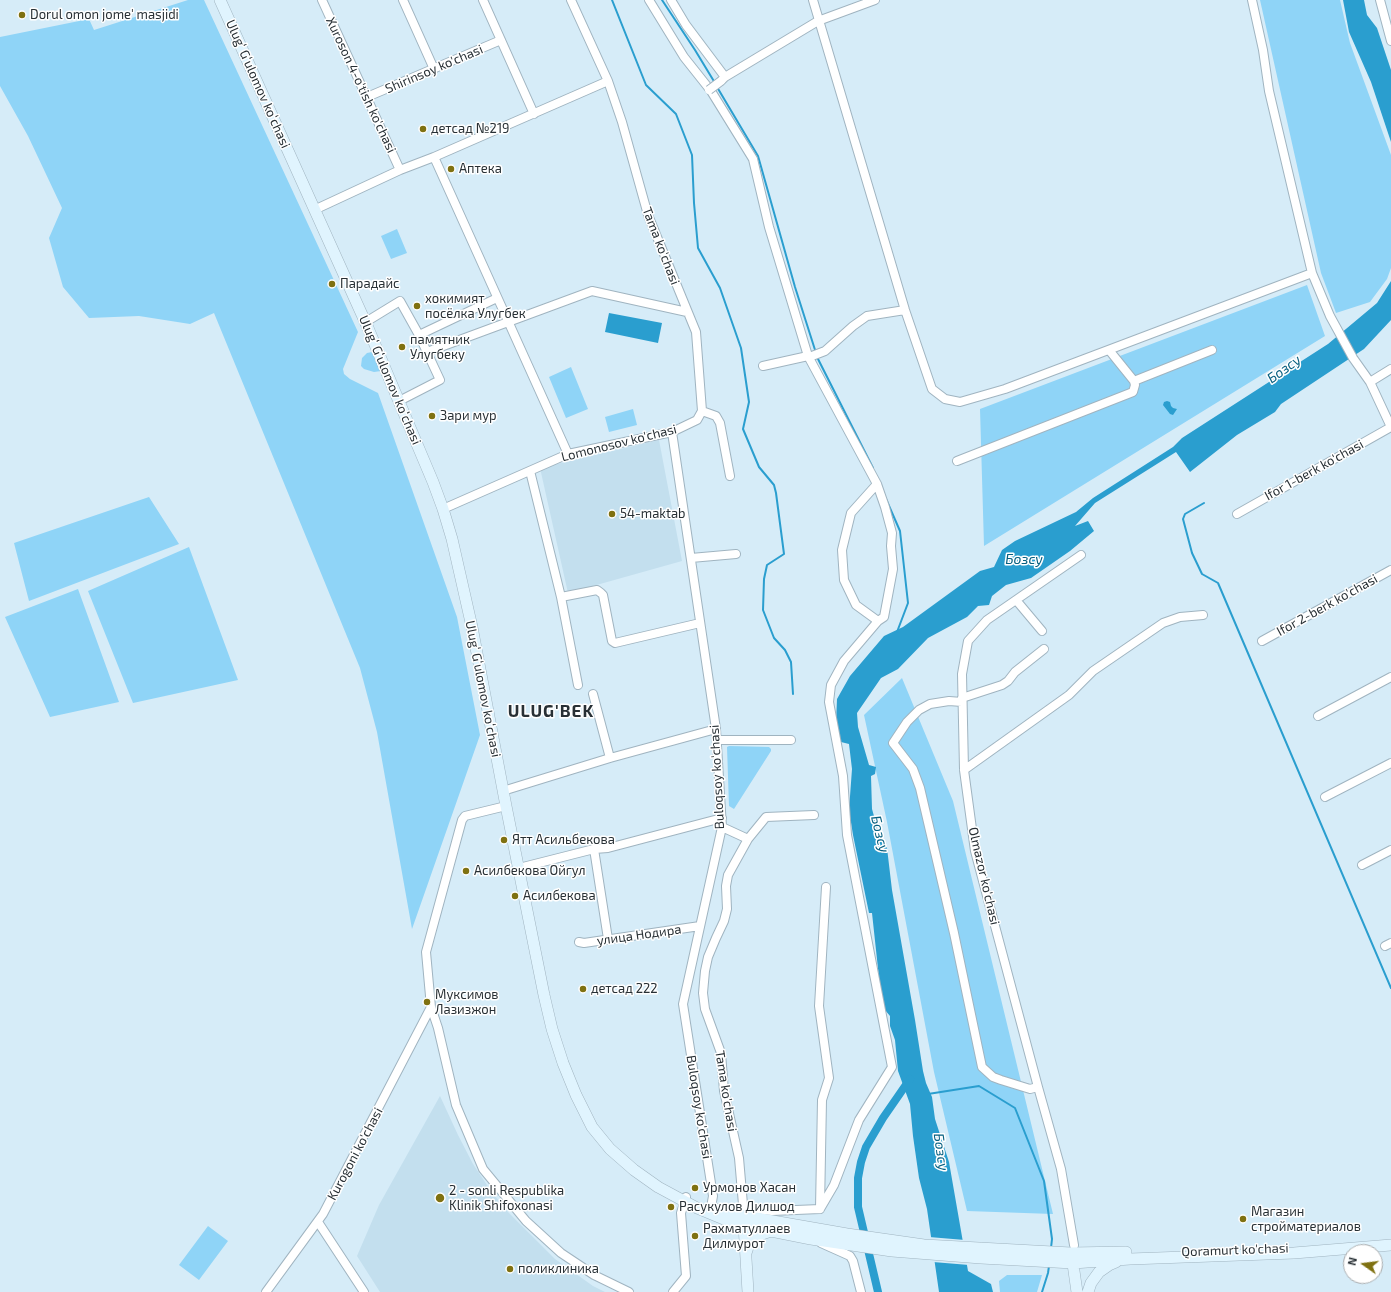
<!DOCTYPE html>
<meta charset="utf-8">
<style>
body{margin:0}
#map{position:relative;width:1391px;height:1292px;overflow:hidden;background:#d6ecf8;font-family:"Exo 2",sans-serif}
canvas{display:block}
.north{position:absolute;left:1343px;top:1244px;width:40px;height:40px;box-sizing:border-box;background:#fff;border:1px solid #a9acae;border-radius:50%;rotate:284deg;font-size:11px;font-weight:700;line-height:16px;text-align:center;color:#283035}
.north::after{content:'';display:block;margin:auto;width:14px;height:18px;background:#7f7111;clip-path:polygon(50% 0,100% 100%,50% 72%,0 100%)}
</style>
<div id="map">
<canvas width="1391" height="1292"></canvas>
<div class="north">N</div>
</div>
<script>
const context = document.querySelector('canvas').getContext('2d');
context.lineJoin = 'round';
function paint(path, color) {
  context.fillStyle = color;
  context.fill(path, 'evenodd');
}
function poly(rows) {
  const path = new Path2D();
  for (const r of rows) {
    path.moveTo(r[0], r[1]);
    for (let i = 2; i < r.length; i += 2) path.lineTo(r[i], r[i + 1]);
  }
  return path;
}
function strokePath(path, color, width, dash) {
  context.strokeStyle = color;
  context.lineWidth = width;
  context.lineCap = dash ? 'butt' : 'round';
  context.setLineDash(dash || []);
  context.stroke(path);
}
function write(font, color, halo, rows, align = 'center') {
  context.font = font + ' "Exo 2",sans-serif';
  context.lineWidth = 3;
  context.setLineDash([]);
  context.textBaseline = 'middle';
  context.strokeStyle = halo;
  context.fillStyle = color;
  for (const [text, x, y, turn = 0] of rows) {
    context.save();
    context.translate(x, y);
    context.rotate((+turn || 0) * Math.PI / 180);
    context.textAlign = isNaN(turn) ? turn : align;
    if (halo) context.strokeText(text, 0, 0);
    context.fillText(text, 0, 0);
    context.restore();
  }
}
paint(poly([
 [659,440,682,561,568,593,540,468],
 [440,1096,458,1135,473,1164,491,1191,507,1211,555,1259,593,1286,605,1292,380,1292,357,1256,379,1205]
]), '#c3dfee');
paint(poly([
 [188,0,204,0,358,332,343,369,344,374,350,379,378,393,457,617,480,735,412,929,377,732,360,668,214,313,190,324,139,316,89,318,63,287,49,238,62,208,28,136,0,86,0,37,89,19,94,30],
 [1260,0,1340,0,1350,43,1391,155,1391,268,1387,279,1370,302,1336,313,1321,273],
 [397,229,407,253,391,259,381,236],
 [1307,285,1325,336,984,546,980,409],
 [372,352,381,371,374,372,364,369,361,366,362,358,367,353],
 [571,367,588,409,566,418,549,377],
 [633,409,637,425,609,432,605,417],
 [149,497,179,544,29,601,14,543],
 [189,547,238,680,133,703,88,591],
 [78,589,119,702,50,717,5,617],
 [902,678,953,801,1053,1214,967,1211,934,1072,887,822,864,715],
 [729,746,769,747,771,749,771,751,734,809,729,806,727,747],
 [208,1226,228,1241,199,1280,179,1265],
 [1007,1275,1042,1275,1037,1292,1000,1292,999,1281]
]), '#8fd4f7');
paint(poly([
 [1343,0,1364,0,1367,15,1377,28,1391,70,1391,142,1371,82,1349,32],
 [1391,281,1391,320,1364,349,1281,404,1275,412,1237,435,1190,472,1176,452,1095,503,1075,526,1088,521,1094,531,1070,551,1031,578,1006,585,992,596,989,605,978,606,967,617,928,638,898,669,881,678,857,713,858,727,869,765,876,767,875,774,871,776,872,809,881,841,887,848,892,890,915,1020,923,1071,926,1083,932,1097,935,1119,949,1162,968,1271,991,1284,993,1292,939,1292,927,1209,919,1178,913,1136,910,1104,898,1071,895,1040,890,1026,890,1016,885,1010,880,987,872,913,869,913,853,835,849,810,852,769,849,744,841,742,836,723,837,699,850,676,884,636,903,627,980,571,994,567,1002,550,1015,541,1076,512,1093,498,1173,447,1182,438,1328,344,1377,303],
 [609,313,662,323,658,343,605,332],
 [1167,401,1170,402,1171,406,1173,408,1177,409,1173,415,1170,414,1163,405,1164,402]
]), '#2a9ecf');
paint(poly([
 [929,1237,965,1240,969,1265,933,1262]
]), '#d6ecf8');
strokePath(poly([
 [612,0,646,85,676,114,692,155,694,203,698,248,720,288,741,348,749,402,743,429,759,467,774,485,776,493,784,554,767,565,764,579,763,610,774,638,785,650,791,662,793,694],
 [662,0,695,50,715,83],
 [717,87,758,156,795,287,816,353],
 [817,357,873,468],
 [886,499,900,531,908,603,897,632],
 [1204,503,1185,514,1183,519,1192,553,1202,574,1218,583,1391,988],
 [928,1094,979,1086,1015,1108,1044,1181,1052,1239,1051,1248],
 [1042,1292,1048,1273,1049,1266]
]), '#2a9ecf', 2);
strokePath(poly([
 [878,1292,858,1207,858,1178,861,1162,866,1147,883,1118,910,1079]
]), '#2a9ecf', 8);
const minor = poly([
 [322,0,400,170],
 [403,0,434,69],
 [483,0,534,114],
 [571,0,608,81,622,122,648,215,696,332,702,411],
 [649,0,684,57,711,91,753,159,769,227,808,356,877,484,885,507,892,533,891,546,893,569,884,617,878,621,844,661,831,685,829,702,843,776,847,835,892,1067,859,1120,834,1185,820,1209],
 [671,0,686,25,725,77],
 [813,0,905,310,932,389,945,399,960,402,1005,389,1312,273],
 [1252,0,1263,50,1269,91,1312,273,1330,316,1353,358,1370,382,1391,427],
 [1380,0,1391,41],
 [721,81,725,77,818,21,875,0],
 [367,97,501,40],
 [434,157,568,454],
 [314,210,400,170,434,157,608,81],
 [369,320,400,301,419,335,440,380,403,399],
 [419,335,497,298],
 [427,352,592,291,687,312],
 [763,366,808,356,812,356,825,351,853,326,867,316,905,310],
 [1134,381,1212,350],
 [1370,382,1391,369],
 [702,411,716,416,720,423,730,476],
 [672,432,716,729,722,827,683,1004,713,1196,710,1213],
 [957,461,1133,392,1135,385,1134,381,1109,350],
 [530,471,561,597,578,685],
 [877,484,851,513,842,550,844,580,856,605,878,621],
 [443,509,568,454,672,432,697,420,702,411],
 [1237,514,1391,427],
 [691,558,736,554],
 [561,597,597,590,601,593,603,595,612,641,615,643,700,623],
 [1016,600,1042,631],
 [1262,641,1391,570],
 [593,694,610,758],
 [962,698,1002,685,1008,681,1015,672,1044,649],
 [962,702,949,701,930,704,919,710,907,722,893,743,913,769,920,788,954,933,982,1067,993,1077,1001,1080,1030,1089,1038,1087],
 [1318,716,1391,677],
 [717,740,791,740],
 [964,770,1069,695,1093,671,1163,623,1180,617,1203,615],
 [506,790,610,758,716,729],
 [1325,797,1391,763],
 [506,806,465,816,462,820,426,952,431,1007,438,1028,456,1105,483,1169,526,1221,561,1253,594,1275,629,1292],
 [722,827,748,839],
 [594,849,608,939],
 [1362,865,1391,850],
 [523,867,594,849,608,848,722,818],
 [579,942,584,943,700,926],
 [1385,946,1391,943],
 [744,1208,772,1211,820,1209],
 [820,1208,822,1100,829,1078,819,1006,826,887],
 [744,1216,739,1158,724,1091,721,1053,705,1009,703,993,705,971,708,957,716,938,724,921,727,909,726,886,728,875,748,839,766,817,814,815],
 [318,1222,364,1292],
 [821,1243,850,1256,853,1261,861,1292],
 [1074,1245,1061,1169,1038,1087,975,851,964,770,962,674,968,641,987,620,1081,555],
 [266,1292,323,1214,431,1007],
 [673,1292,686,1276,681,1213,686,1197]
]);
const secondary = poly([
 [220,0,368,328,433,482,443,509,452,539,472,627,506,806,544,995,552,1029,563,1063,576,1095,592,1127,610,1149,634,1170,658,1187,697,1208,726,1220,771,1231,811,1239,892,1251,981,1258,1073,1263,1130,1259,1294,1253,1391,1245],
 [713,1208,744,1216,847,1234,924,1245,1071,1253,1126,1252],
 [744,1218,744,1225,748,1292],
 [746,1253,748,1247,754,1239,762,1234,771,1231],
 [1072,1257,1077,1292],
 [1088,1292,1091,1283,1099,1272,1109,1265,1116,1262]
]);
strokePath(minor, '#a0b4c0', 10);
strokePath(secondary, '#a0b4c0', 12);
strokePath(minor, '#fff', 8);
strokePath(secondary, '#e0f4fe', 11);
const minorBridge = poly([
 [709,90,721,81]
]);
strokePath(minorBridge, '#a0b4c0', 10, []);
strokePath(minorBridge, '#fff', 8);
for (const [x, y, r, color] of [
 [22,15,4,"#7f7111"],
 [423,129,4,"#7f7111"],
 [451,169,4,"#7f7111"],
 [332,284,4,"#7f7111"],
 [417,306,4,"#7f7111"],
 [402,347,4,"#7f7111"],
 [432,416,4,"#7f7111"],
 [612,514,4,"#7f7111"],
 [504,840,4,"#7f7111"],
 [466,871,4,"#7f7111"],
 [515,896,4,"#7f7111"],
 [583,989,4,"#7f7111"],
 [427,1002,4,"#7f7111"],
 [695,1188,4,"#7f7111"],
 [440,1198,5,"#7f7111"],
 [671,1207,4,"#7f7111"],
 [1243,1219,4,"#7f7111"],
 [695,1236,4,"#7f7111"],
 [510,1269,4,"#7f7111"]
]) {
  const dot = new Path2D();
  dot.arc(x, y, r, 0, 2 * Math.PI);
  context.fillStyle = color;
  context.fill(dot);
  strokePath(dot, '#fff', 1.5);
}
write('13px', '#283035', '#fff', [
 ["Dorul omon jome' masjidi",30,15],
 ["детсад №219",431,129],
 ["Аптека",459,169],
 ["Парадайс",340,284],
 ["хокимият",425,299],
 ["посёлка Улугбек",425,314],
 ["памятник",410,340],
 ["Улугбеку",410,355],
 ["Зари мур",440,416],
 ["54-maktab",620,514],
 ["Ятт Асильбекова",512,840],
 ["Асилбекова Ойгул",474,871],
 ["Асилбекова",523,896],
 ["детсад 222",591,989],
 ["Муксимов",435,995],
 ["Лазизжон",435,1010],
 ["Урмонов Хасан",703,1188],
 ["2 - sonli Respublika",449,1191],
 ["Klinik Shifoxonasi",449,1206],
 ["Расукулов Дилшод",679,1207],
 ["Магазин",1251,1212],
 ["стройматериалов",1251,1227],
 ["Рахматуллаев",703,1229],
 ["Дилмурот",703,1244],
 ["поликлиника",518,1269]
], 'left');
write('13px', '#283035', '#fff', [
 ["Shirinsoy ko'chasi",434,69,-23],
 ["Ulugʻ Gʻulomov koʻchasi",258,84,66],
 ["Xuroson 4-o'tish ko'chasi",361,85,65],
 ["Tama ko'chasi",661,246,69],
 ["Ulugʻ Gʻulomov koʻchasi",390,380,67],
 ["Lomonosov ko'chasi",619,443,-14],
 ["Ifor 1-berk ko'chasi",1314,470,-29],
 ["Ifor 2-berk ko'chasi",1327,605,-29],
 ["Ulugʻ Gʻulomov koʻchasi",483,689,79],
 ["Buloqsoy ko'chasi",717,777,-93],
 ["Olmazor ko'chasi",984,876,77],
 ["улица Нодира",639,935,-8],
 ["Tama ko'chasi",726,1091,81],
 ["Buloqsoy ko'chasi",699,1107,81],
 ["Kurogoni ko'chasi",355,1154,-62],
 ["Qoramurt ko'chasi",1235,1250,-2]
]);
write('italic 14px', '#076081', '#fff', [
 ["Бозсу",1284,369,-36],
 ["Бозсу",1024,559],
 ["Бозсу",880,834,76],
 ["Бозсу",941,1152,82]
]);
context.letterSpacing = '1px';
write('bold 17px', '#283035', '#fff', [
 ["ULUG'BEK",551,711]
]);
context.letterSpacing = '0px';
</script>
